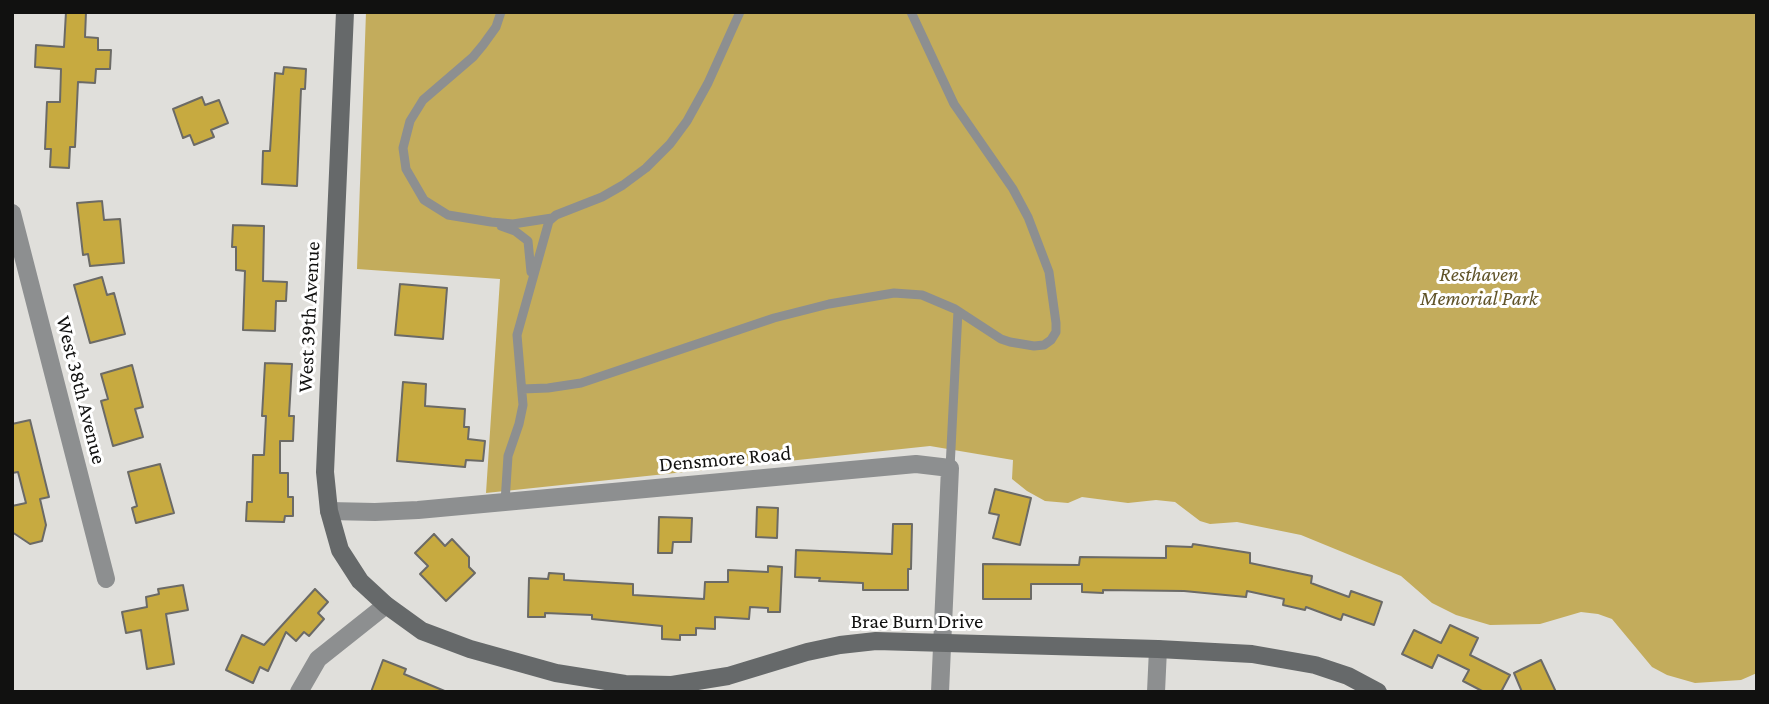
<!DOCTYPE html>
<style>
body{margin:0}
#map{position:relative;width:1769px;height:704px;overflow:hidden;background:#e0dfdb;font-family:"Crimson Pro",serif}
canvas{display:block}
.frame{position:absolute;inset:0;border:14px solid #111110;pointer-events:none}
</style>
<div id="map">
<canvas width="1769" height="704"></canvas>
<div class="frame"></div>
</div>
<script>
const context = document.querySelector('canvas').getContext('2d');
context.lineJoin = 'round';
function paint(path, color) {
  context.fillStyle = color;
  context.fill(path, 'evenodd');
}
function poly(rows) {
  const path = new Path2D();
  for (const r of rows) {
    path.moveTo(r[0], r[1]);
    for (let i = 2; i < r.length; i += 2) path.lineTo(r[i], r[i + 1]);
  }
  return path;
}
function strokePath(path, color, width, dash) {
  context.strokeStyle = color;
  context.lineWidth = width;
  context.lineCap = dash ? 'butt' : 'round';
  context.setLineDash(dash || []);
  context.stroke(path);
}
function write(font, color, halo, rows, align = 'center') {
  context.font = font + ' "Crimson Pro",serif';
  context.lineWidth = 6;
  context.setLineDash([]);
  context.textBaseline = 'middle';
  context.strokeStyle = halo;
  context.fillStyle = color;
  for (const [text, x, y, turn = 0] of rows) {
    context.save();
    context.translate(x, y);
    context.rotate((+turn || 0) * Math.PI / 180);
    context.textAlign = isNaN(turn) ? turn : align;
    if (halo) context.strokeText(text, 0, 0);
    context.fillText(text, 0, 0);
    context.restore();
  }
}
paint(poly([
 [366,12,1757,12,1757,673,1741,680,1695,683,1667,675,1652,667,1612,619,1598,614,1581,612,1540,624,1490,625,1456,615,1432,603,1401,576,1301,535,1237,522,1210,524,1200,521,1175,502,1156,500,1128,503,1082,497,1068,503,1045,501,1027,491,1012,479,1013,460,930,446,486,493,500,279,357,269]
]), '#c3ac5c');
const building = poly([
 [66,12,86,12,85,37,98,38,98,50,111,50,110,69,96,69,95,83,78,82,75,147,70,147,69,168,50,167,51,149,45,149,47,102,60,102,61,69,35,67,36,45,64,47,66,12],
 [284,67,306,69,305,89,301,89,297,186,262,184,263,151,270,151,275,73,283,74,284,67],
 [202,97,205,105,219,100,228,123,211,130,214,137,194,145,190,135,183,138,173,109,202,97],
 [102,201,104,220,120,219,124,263,90,266,88,254,83,255,77,203,102,201],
 [233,225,264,226,263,281,287,282,286,301,276,301,275,331,243,330,245,271,236,270,236,247,232,247,233,225],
 [102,277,107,295,114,293,125,334,90,343,74,285,102,277],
 [400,284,447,288,443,339,395,335,400,284],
 [265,363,292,364,289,416,294,416,293,441,280,441,280,473,288,473,288,497,293,497,293,516,285,516,284,522,246,521,247,502,252,502,253,455,264,455,266,416,262,416,265,363],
 [132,365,143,407,135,409,143,437,113,446,101,401,108,399,101,374,132,365],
 [403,382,426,384,425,406,465,409,464,427,469,427,468,439,485,441,483,461,466,460,465,467,397,461,403,382],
 [30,420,49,497,40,499,46,525,42,541,30,544,12,532,12,506,26,503,18,472,12,473,12,424,30,420],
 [160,464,174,513,136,523,132,508,137,506,128,472,160,464],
 [995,489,1031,498,1020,545,993,538,999,515,989,513,995,489],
 [757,507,778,508,777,538,756,537,757,507],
 [659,517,692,518,691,542,673,542,672,553,658,553,659,517],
 [893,524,912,524,911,569,908,569,908,590,863,590,863,583,819,581,820,578,795,577,796,550,892,554,893,524],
 [434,534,445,546,452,539,469,557,469,567,475,573,446,601,420,574,428,566,415,553,434,534],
 [1193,544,1250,553,1250,563,1312,576,1311,583,1349,597,1351,591,1382,602,1374,625,1343,614,1341,620,1306,607,1305,610,1283,605,1284,599,1247,591,1246,597,1184,591,1103,590,1103,593,1082,592,1082,584,1031,584,1031,599,983,599,983,564,1079,565,1080,557,1166,558,1166,546,1192,547,1193,544],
 [768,566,782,567,780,612,768,612,768,608,750,607,749,619,715,617,715,629,696,628,696,635,680,635,680,640,662,639,662,626,592,619,592,615,545,613,545,617,528,617,529,578,548,579,549,573,564,574,564,580,633,584,633,595,704,599,705,582,728,582,728,570,768,572,768,566],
 [183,585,188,610,166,614,174,664,147,669,141,630,126,633,122,612,147,607,146,597,159,594,158,589,183,585],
 [315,589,328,602,318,613,324,619,309,636,304,632,296,641,286,632,268,671,260,667,253,683,226,670,242,635,264,645,315,589],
 [1450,625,1478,638,1470,655,1510,675,1501,692,1484,692,1463,681,1469,670,1438,655,1432,668,1402,654,1414,630,1441,643,1450,625],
 [383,660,406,669,404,674,447,692,371,692,383,660],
 [1541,660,1556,692,1522,692,1514,673,1541,660]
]);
paint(building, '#c7aa40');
strokePath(building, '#6b6a66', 2);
strokePath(poly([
 [501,12,496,27,483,45,473,57,423,100,410,121,403,148,406,169,424,200,448,215,491,222,513,224,552,218],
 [501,226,515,231,528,241,531,272],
 [522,389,548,388,581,383,774,318,829,304,894,293,922,295,955,309,1001,339,1010,342,1034,346,1044,345,1051,340,1056,332,1056,323,1049,272,1028,217,1013,189,954,104,911,12],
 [950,468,958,311],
 [505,502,508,456,519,424,523,405,517,335,549,221,556,215,602,197,623,185,646,168,670,144,687,121,708,83,740,12]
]), '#8d8f90', 9);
strokePath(poly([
 [12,213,106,579],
 [329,511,375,512,418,510,916,464,950,468,940,692],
 [299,692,318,659,386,605],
 [1156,692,1158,649]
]), '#8d8f90', 18);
strokePath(poly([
 [345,12,325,472,329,511,340,550,360,581,386,605,422,631,470,649,556,673,625,684,672,685,728,676,807,652,840,645,876,641,1158,649,1252,654,1315,665,1348,676,1378,692]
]), '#66696a', 18);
write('italic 21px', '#615429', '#fff', [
 ["Resthaven",1479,275],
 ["Memorial Park",1479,299]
]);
write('21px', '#111110', '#fff', [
 ["West 39th Avenue",309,317,-87],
 ["West 38th Avenue",81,390,76],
 ["Densmore Road",725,459,-5],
 ["Brae Burn Drive",917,622]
]);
</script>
